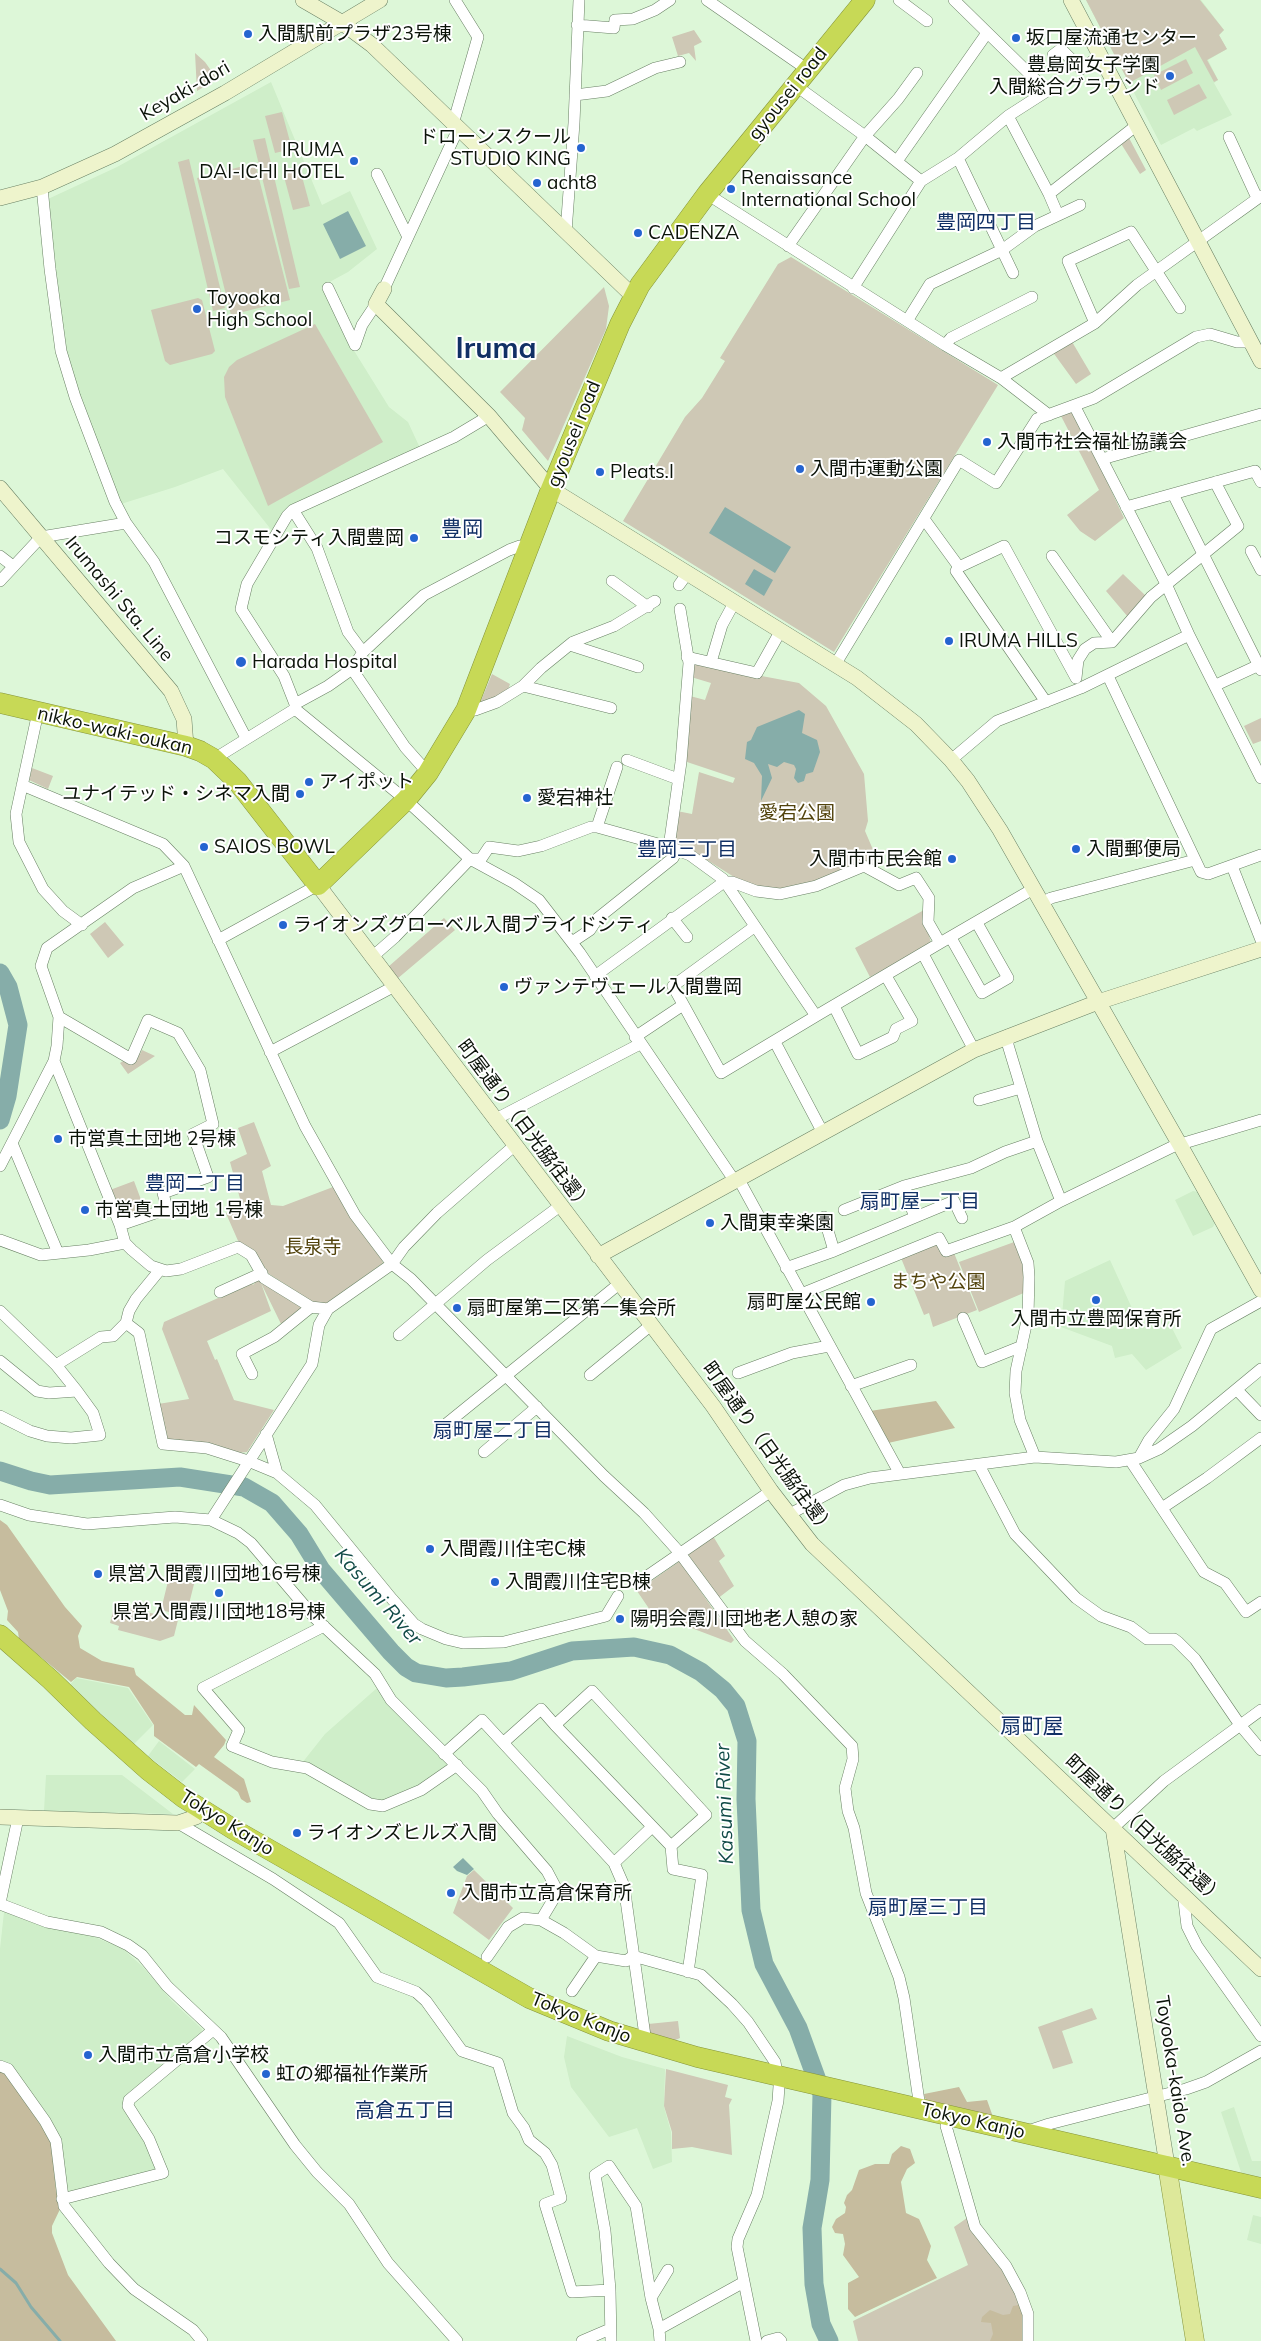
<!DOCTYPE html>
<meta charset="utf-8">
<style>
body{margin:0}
canvas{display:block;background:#ddf7d8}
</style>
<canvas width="1261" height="2341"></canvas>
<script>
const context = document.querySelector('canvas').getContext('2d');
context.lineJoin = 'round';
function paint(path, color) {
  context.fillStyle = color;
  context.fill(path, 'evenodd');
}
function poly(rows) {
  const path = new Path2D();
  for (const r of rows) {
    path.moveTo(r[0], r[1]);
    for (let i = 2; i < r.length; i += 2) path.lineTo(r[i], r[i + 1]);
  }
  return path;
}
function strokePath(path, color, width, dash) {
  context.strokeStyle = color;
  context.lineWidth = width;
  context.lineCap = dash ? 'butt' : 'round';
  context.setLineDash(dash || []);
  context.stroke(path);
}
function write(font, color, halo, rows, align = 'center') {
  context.font = font + ' Mulish,"Noto Sans JP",sans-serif';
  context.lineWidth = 4;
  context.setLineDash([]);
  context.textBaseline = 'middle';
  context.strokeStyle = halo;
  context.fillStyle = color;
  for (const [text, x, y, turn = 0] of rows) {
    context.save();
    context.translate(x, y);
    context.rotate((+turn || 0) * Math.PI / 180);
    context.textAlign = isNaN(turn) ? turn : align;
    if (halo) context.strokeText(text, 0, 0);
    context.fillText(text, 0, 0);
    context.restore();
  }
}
paint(poly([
 [1086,0,1201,0,1224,30,1219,35,1227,49,1208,60,1218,80,1214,83,1232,115,1197,131,1194,128,1161,145],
 [271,82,322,205,350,191,377,249,348,272,324,285,353,349,389,407,408,422,420,448,290,506,273,532,223,469,175,487,121,504,74,379,64,340,48,199,117,167],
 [1193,1191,1198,1192,1215,1223,1213,1227,1193,1236,1175,1200],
 [1110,1260,1141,1328,1167,1318,1182,1348,1146,1370,1132,1354,1115,1358,1112,1346,1061,1327,1065,1281],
 [76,1678,128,1688,153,1725,134,1744,69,1686],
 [377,1688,387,1703,449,1766,433,1779,377,1804,302,1763,325,1734],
 [159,1741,195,1769,182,1782,148,1756],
 [46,1775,122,1775,173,1814,44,1811],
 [4,1912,44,1927,92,1936,123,1949,142,1966,172,2001,202,2029,201,2035,125,2096,123,2107,151,2152,157,2167,155,2171,68,2193,0,2061,0,1949],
 [567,2036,622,2057,665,2069,664,2107,671,2132,672,2162,653,2169,637,2128,609,2137,571,2087,564,2057],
 [1234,2107,1252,2161,1261,2161,1261,2180,1242,2175,1221,2112],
 [1253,2215,1261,2217,1261,2244,1247,2240]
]), '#cfeec9');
paint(poly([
 [1086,0,1200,0,1224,30,1219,35,1227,49,1207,60,1218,80,1214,82,1195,47,1129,83],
 [694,30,702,42,694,46,696,61,689,53,678,56,672,37],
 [195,53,205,62,217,79,197,91],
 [1186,59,1193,73,1161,90,1154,75],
 [1199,84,1207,98,1174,115,1167,100],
 [282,112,292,149,275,153,265,116],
 [1128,136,1146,170,1140,174,1120,142],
 [265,138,300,287,289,289,253,140],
 [189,159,225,308,213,311,178,162],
 [255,163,290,300,231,315,197,178],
 [300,169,310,206,293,210,283,173],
 [791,257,998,385,834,652,623,521,685,417,702,398,725,361,720,358,778,264],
 [604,287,609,306,606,329,548,461,522,430,525,418,500,392],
 [198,298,202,300,215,351,212,354,170,365,165,361,151,310],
 [315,324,383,442,268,506,225,397,224,377,229,367,237,360],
 [1071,340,1091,374,1076,384,1052,351],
 [1074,411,1124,518,1095,541,1080,531,1067,515,1099,490,1061,416],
 [1123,574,1146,596,1128,617,1106,591],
 [692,663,799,683,826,706,864,774,868,821,865,831,880,866,864,868,815,882,766,891,750,887,707,860,675,847,673,842,677,811,692,814,699,772,733,783,735,778,684,761,690,696,705,700,711,683,691,677],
 [492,674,510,684,507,693,480,703],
 [1261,718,1261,741,1253,744,1244,726],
 [32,768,53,776,48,789,29,780],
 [924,910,931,944,870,977,855,948],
 [444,918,455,930,397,979,388,967],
 [105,922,124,945,108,958,90,934],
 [142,1050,155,1056,128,1074,120,1063,136,1053,140,1054],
 [254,1122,271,1166,262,1171,271,1205,283,1206,333,1187,382,1260,383,1263,327,1303,314,1303,266,1272,239,1243,228,1218,226,1213,242,1206,230,1162,247,1154,238,1128],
 [134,1181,146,1213,125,1218,121,1217,110,1190],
 [1017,1241,1025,1262,1026,1292,979,1312,959,1262],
 [934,1244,939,1246,944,1257,954,1253,977,1310,933,1327,929,1313,924,1315,901,1258],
 [260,1277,304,1306,281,1324,261,1283,271,1311,207,1341,215,1360,217,1359,234,1400,274,1410,247,1452,238,1453,193,1441,169,1441,166,1439,158,1404,189,1399,162,1329,164,1322,252,1283,253,1285],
 [713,1536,725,1556,719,1561,734,1586,717,1599,688,1554],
 [680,1561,734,1640,731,1643,652,1613,637,1591],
 [169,1577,194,1584,186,1616,176,1614,175,1619,178,1620,174,1636,160,1641,118,1630,119,1626,110,1623,113,1611,121,1606,172,1618,173,1613,161,1610],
 [474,1870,513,1908,489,1940,453,1913,467,1876],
 [1092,2008,1097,2019,1062,2031,1073,2063,1053,2069,1038,2027],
 [678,2021,680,2038,673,2041,650,2035,648,2024],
 [666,2069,728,2085,725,2097,732,2099,729,2105,732,2155,692,2147,672,2149,672,2132,664,2106],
 [967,2218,1005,2270,1023,2305,1026,2341,858,2341,853,2321,968,2265,954,2227]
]), '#cec8b5');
paint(poly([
 [936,1401,955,1428,888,1443,870,1411],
 [0,1520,7,1525,65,1607,82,1626,78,1636,80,1648,102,1661,134,1668,136,1675,185,1715,192,1715,194,1705,226,1740,224,1745,214,1757,244,1779,251,1802,247,1803,241,1799,238,1792,199,1764,196,1767,154,1736,154,1725,129,1687,77,1677,71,1682,19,1639,18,1632,7,1620,8,1611,0,1590],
 [0,2068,6,2071,52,2143,56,2191,61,2207,52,2226,52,2233,68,2275,116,2341,0,2341],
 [959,2087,967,2102,987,2100,993,2117,927,2101,925,2098,924,2094],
 [901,2146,910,2149,915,2163,907,2169,901,2182,906,2213,919,2219,931,2246,927,2260,937,2278,855,2317,848,2309,848,2283,859,2277,843,2255,845,2244,843,2234,835,2233,832,2227,836,2219,845,2213,846,2207,844,2203,847,2195,852,2190,859,2170,875,2164,889,2164,892,2154],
 [1019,2305,1024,2320,1023,2341,990,2341,993,2334,991,2323,981,2322,982,2317,990,2310,1003,2315,1010,2314,1013,2306]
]), '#c6bc9e');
paint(poly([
 [348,211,366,246,340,259,323,224],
 [725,507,791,547,775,573,709,533],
 [754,569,773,580,764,596,745,584],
 [799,710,805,714,802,733,817,740,820,752,813,772,806,774,804,781,798,783,794,778,796,769,794,765,784,762,777,767,768,764,772,778,761,801,762,776,754,763,745,759,747,742,751,740,757,727],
 [463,1858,474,1869,467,1875,457,1871,453,1867]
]), '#86ada9');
strokePath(poly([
 [0,2269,16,2283,31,2307,60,2341]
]), '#86ada9', 3);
strokePath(poly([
 [0,973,8,987,18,1025,7,1096,0,1120],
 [0,1471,31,1481,50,1485,180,1477,244,1487,272,1503,299,1534,321,1570,391,1652,406,1667,416,1673,446,1678,463,1677,511,1671,572,1651,634,1647,670,1655,701,1672,723,1690,736,1706,747,1741,746,1799,751,1910,764,1964,798,2028,822,2094,820,2180,812,2228,814,2284,821,2324,829,2341]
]), '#86ada9', 19);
const street = poly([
 [707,0,808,70],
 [899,0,927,21],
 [954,0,1047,91,1008,116,958,158],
 [577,25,614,28,615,20,633,19,655,10,670,0],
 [1053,55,1061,49,1081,69,1100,56],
 [795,85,865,136,921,181],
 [575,95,607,91,655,68,680,62],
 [1008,116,1049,194,1058,215],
 [453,124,478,37,455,0],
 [1229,137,1257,198],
 [897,161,987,33],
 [377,174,408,237],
 [42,187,50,269,61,351,75,397,115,502,126,523,154,562,246,738],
 [707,194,945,345,1001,378,1049,415],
 [1049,194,1137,125],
 [566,232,574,123,579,0],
 [788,246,865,136,898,99,917,73],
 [328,288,355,345],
 [853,288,921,181,958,158,1013,273],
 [384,289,458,129],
 [907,321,930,284,1002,250,1035,226,1080,205],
 [1095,323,1068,261,1131,232,1180,308],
 [355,345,362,325,376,304],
 [945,345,951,338,1032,297],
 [1001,378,1095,323,1137,285,1261,196],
 [1075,407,1166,584,1189,635,1261,778],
 [1102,459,1261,414],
 [1173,494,1261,670],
 [1126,507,1255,471,1261,482],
 [293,510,317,548,348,632,363,652],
 [924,519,959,567,956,571,1046,702],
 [1251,551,1261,570],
 [0,556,13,566],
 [1052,556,1112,642],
 [959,567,1004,546,1076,678],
 [0,581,41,537,126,523],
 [612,581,648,607],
 [679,585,687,574],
 [570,645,638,667],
 [687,657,757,673,780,632],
 [711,662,722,625,734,603],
 [835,665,959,460,996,483,1037,419,1094,398,1196,337,1210,334,1237,342,1251,342],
 [352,669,405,747,428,773],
 [1108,676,1201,872,1208,874,1261,855],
 [1076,678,1078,660,1085,649,1094,643,1112,642,1151,597,1238,526,1215,482],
 [1216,685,1259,665],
 [523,686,611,708],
 [295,704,284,676,241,609,247,584,287,516,293,510,454,437,489,416],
 [295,709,406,800,470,859,514,883,539,900,580,953,734,1180],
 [466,710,475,710,497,702,523,686,541,668,573,642,614,626,655,601],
 [38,712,16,814,19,842,43,889,63,911,82,925],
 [214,759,295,709,295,704,328,686,352,669,363,652,424,595,509,550,520,546,529,548],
 [627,760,678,779],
 [951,760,997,721,1081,688,1189,635],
 [22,785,163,844,184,866,305,1126,355,1215,392,1264,411,1279,604,1476,644,1513,679,1552,745,1641,783,1674,852,1746,853,1759,845,1788,848,1811,854,1828,866,1893,899,1977,904,1998,920,2108],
 [597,827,617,767],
 [669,847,681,762,689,663,680,609],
 [470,859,481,859,489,847,518,851,541,846,591,827,597,827,669,847,690,855,723,879,816,1016,721,1073,673,986,754,927],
 [1232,866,1261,940],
 [1041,903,1051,898,1195,860],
 [672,918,687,937],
 [951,938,982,993,1008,978,977,923],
 [218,940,318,885],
 [572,942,590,930,598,918,673,858,677,850],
 [923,954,974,1050],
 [371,958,395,937,470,859],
 [595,976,724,882,732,882,756,891,780,894,816,886,864,866,899,885,916,878,929,898,928,922,940,943,1033,889],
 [834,1006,858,1054,893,1037,896,1029,912,1021,886,976],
 [816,1016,940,943],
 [59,1017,131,1059,148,1020,178,1033,200,1070,213,1124,193,1134,208,1177,163,1193,167,1209,120,1225],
 [635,1037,683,1005],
 [775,1042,823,1133],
 [270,1052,393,987],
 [54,1061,120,1225,125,1243,132,1250,151,1266,166,1271,181,1269,238,1247,251,1255,264,1278,311,1307,328,1309],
 [979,1100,1021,1088],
 [494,1120,640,1044],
 [12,1143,58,1253],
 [0,1166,54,1061,57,1046,59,1017,41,966,47,948,133,888,184,866],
 [738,1178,900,1474],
 [904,1186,914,1215],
 [1061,1201,1174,1146,1261,1120],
 [844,1210,904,1186,971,1168,1005,1152,1037,1141],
 [824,1217,834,1251],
 [1014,1227,1028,1263,1029,1277,1028,1316,1016,1371,1015,1393,1020,1420,1035,1457],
 [0,1240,41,1255,89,1250,125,1243],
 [786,1268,834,1251,954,1201,962,1218],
 [220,1292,262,1273],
 [801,1294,939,1238,946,1251,1014,1227,1061,1201,1037,1141,1008,1045,1008,1035],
 [0,1311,56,1365,77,1391,93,1413,100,1435,71,1438,47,1436,30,1431,0,1416],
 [963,1318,982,1362,1022,1346],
 [126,1323,139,1333,163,1444,207,1448,248,1461,277,1473,315,1505,392,1599,414,1624,422,1629,446,1639,463,1643,504,1642,606,1616,618,1596],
 [399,1335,487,1260,560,1206],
 [0,1361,37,1391,49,1393,77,1391],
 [56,1365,101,1337,113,1336,126,1323,129,1311,136,1299,159,1271],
 [738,1373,792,1353,829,1346],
 [252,1374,242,1354,274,1337,311,1307],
 [590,1375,651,1325],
 [851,1386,911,1365],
 [1237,1390,1261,1415],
 [445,1425,619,1284],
 [266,1434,277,1473],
 [484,1452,537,1407],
 [1139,1458,1149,1440,1174,1409,1211,1329,1261,1301],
 [1130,1460,1204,1572,1225,1583,1246,1612,1261,1602],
 [979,1465,1015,1534,1076,1598,1101,1616,1131,1627,1147,1639,1174,1639,1178,1642,1195,1659,1240,1725,1261,1750],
 [0,1505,29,1515,87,1524,175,1517,211,1520,238,1533,251,1543,315,1618,375,1674,391,1700,482,1791,498,1814,547,1871,556,1888,553,1900,541,1920],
 [1162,1508,1207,1478,1261,1438],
 [788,1515,844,1485,870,1478,1035,1457,1116,1462,1139,1458,1159,1449,1192,1426,1261,1369],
 [211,1520,312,1364,319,1325,328,1309,392,1264,404,1247,437,1213,514,1146],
 [643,1579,771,1491],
 [324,1626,203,1688,239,1730,232,1746,272,1762,307,1768,370,1804,383,1806,421,1790,457,1765],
 [504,1742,541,1709,555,1725,671,1846,706,1815,592,1691,555,1725],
 [444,1754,482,1720,614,1863,624,1886,646,2043],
 [178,1823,273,1879,339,1923,377,1977,416,1992,426,2001,462,2051,498,2063,513,2113,524,2128,529,2140,545,2153,552,2165,561,2198,545,2204,572,2292,610,2290],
 [1113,1828,1164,1781,1261,1710],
 [671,1846,673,1869,702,1875,688,1972],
 [614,1863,652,1827],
 [1183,1893,1187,1926,1197,1946,1261,2036],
 [0,1903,18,1818],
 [0,1904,47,1922,101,1932,128,1945,142,1955,167,1986,221,2037,295,2145,317,2172,349,2204,388,2263,457,2341],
 [487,1957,508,1927,523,1918,541,1920,564,1933,596,1956,626,1961,633,1956,701,1975,732,2004,748,2022,775,2062,777,2074],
 [572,1991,596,1956],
 [0,2066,8,2069,45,2121,56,2141,64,2206,109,2263,134,2289,193,2330,202,2341],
 [946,2126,975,2227,1006,2266,1020,2292,1028,2314,1028,2341],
 [1028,2131,1049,2124,1186,2089,1206,2082,1261,2051],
 [62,2199,163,2173,149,2139,128,2106,129,2100,213,2030],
 [659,2329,651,2298,668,2270],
 [582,2341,610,2329],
 [611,2341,610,2290,605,2231,595,2175,609,2166,636,2206,651,2298],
 [660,2341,659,2329,744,2282],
 [756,2341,737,2247,738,2239,757,2195,778,2101,779,2086],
 [767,2341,778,2338,781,2341]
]);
const secondary = poly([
 [303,0,341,22,372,45,634,297],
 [1071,0,1261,361],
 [0,198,42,187,115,154,225,93,380,0],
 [384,289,376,304,489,416,551,489,857,678,916,724,951,760,968,781,1000,830,1180,1145,1261,1290],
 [0,488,171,691,184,719,186,746],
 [318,885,713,1406,771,1491,812,1544,1261,1969],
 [598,1256,974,1050,1098,1002,1261,949],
 [0,1817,178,1823,196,1817,201,1809],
 [1113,1828,1167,2165]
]);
const primary = poly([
 [1167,2165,1195,2341]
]);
const highway = poly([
 [0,703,186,746,200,751,214,759,237,781,318,885,406,800,428,773,466,710,551,489,620,324,640,285,707,194,865,0],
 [0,1635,51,1680,93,1721,148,1770,184,1798,233,1829,529,1998,609,2031,697,2057,1261,2188]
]);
strokePath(street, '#698064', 12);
strokePath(secondary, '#698064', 16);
strokePath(primary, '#85943b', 19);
strokePath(highway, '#85943b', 21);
strokePath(street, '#fff', 11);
strokePath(secondary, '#eef4cc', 15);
strokePath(primary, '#dde89a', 18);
strokePath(highway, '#c7d956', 20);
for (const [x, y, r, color] of [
 [248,34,5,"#2564d0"],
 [1016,38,5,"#2564d0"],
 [1170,76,5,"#2564d0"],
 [581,148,5,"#2564d0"],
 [354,161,5,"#2564d0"],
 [537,183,5,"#2564d0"],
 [731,189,5,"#2564d0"],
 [638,233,5,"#2564d0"],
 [197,309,5,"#2564d0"],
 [987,442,5,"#2564d0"],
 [800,469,5,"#2564d0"],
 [600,472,5,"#2564d0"],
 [414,538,5,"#2564d0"],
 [949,641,5,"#2564d0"],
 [241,662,6,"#2564d0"],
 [309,782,5,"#2564d0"],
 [300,794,5,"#2564d0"],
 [527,798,5,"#2564d0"],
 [204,847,5,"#2564d0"],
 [1076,849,5,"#2564d0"],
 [952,859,5,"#2564d0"],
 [283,925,5,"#2564d0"],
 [504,987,5,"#2564d0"],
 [58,1139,5,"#2564d0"],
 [85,1210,5,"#2564d0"],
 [710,1223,5,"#2564d0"],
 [1096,1300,5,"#2564d0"],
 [871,1302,5,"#2564d0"],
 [457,1308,5,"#2564d0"],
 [430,1549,5,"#2564d0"],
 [98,1574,5,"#2564d0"],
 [495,1582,5,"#2564d0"],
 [219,1593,5,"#2564d0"],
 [620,1619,5,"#2564d0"],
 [297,1833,5,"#2564d0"],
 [451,1893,5,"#2564d0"],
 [88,2055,5,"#2564d0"],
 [266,2074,5,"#2564d0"]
]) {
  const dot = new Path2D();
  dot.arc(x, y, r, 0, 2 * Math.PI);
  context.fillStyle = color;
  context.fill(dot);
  strokePath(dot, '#fff', 2);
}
write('19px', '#0b1309', '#fff', [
 ["入間駅前プラザ23号棟",258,34],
 ["坂口屋流通センター",1026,38],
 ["豊島岡女子学園",1160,65,"right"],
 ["入間総合グラウンド",1160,87,"right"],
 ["ドローンスクール",571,137,"right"],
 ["STUDIO KING",571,159,"right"],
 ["IRUMA",344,150,"right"],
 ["DAI-ICHI HOTEL",344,172,"right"],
 ["Renaissance",741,178],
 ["International School",741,200],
 ["acht8",547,183],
 ["CADENZA",648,233],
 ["Toyooka",207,298],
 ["High School",207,320],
 ["入間市社会福祉協議会",997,442],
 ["入間市運動公園",810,469],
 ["Pleats.I",610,472],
 ["コスモシティ入間豊岡",404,538,"right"],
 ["IRUMA HILLS",959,641],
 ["Harada Hospital",252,662],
 ["アイポット",319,782],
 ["ユナイテッド・シネマ入間",290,794,"right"],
 ["愛宕神社",537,798],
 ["SAIOS BOWL",214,847],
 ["入間郵便局",1086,849],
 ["入間市市民会館",942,859,"right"],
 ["ライオンズグローベル入間ブライドシティ",293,925],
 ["ヴァンテヴェール入間豊岡",514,987],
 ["市営真土団地 2号棟",68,1139],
 ["市営真土団地 1号棟",95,1210],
 ["入間東幸楽園",720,1223],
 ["扇町屋公民館",861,1302,"right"],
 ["扇町屋第二区第一集会所",467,1308],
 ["入間市立豊岡保育所",1096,1319,"center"],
 ["入間霞川住宅C棟",440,1549],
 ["県営入間霞川団地16号棟",108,1574],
 ["入間霞川住宅B棟",505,1582],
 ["県営入間霞川団地18号棟",219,1612,"center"],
 ["陽明会霞川団地老人憩の家",630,1619],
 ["ライオンズヒルズ入間",307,1833],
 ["入間市立高倉保育所",461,1893],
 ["入間市立高倉小学校",98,2055],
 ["虹の郷福祉作業所",276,2074]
], 'left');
write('19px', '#0b1309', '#fff', [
 ["Keyaki-dori",185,91,-30],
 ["gyousei road",788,94,-51],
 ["gyousei road",574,434,-68],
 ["Irumashi Sta. Line",119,599,50],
 ["nikko-waki-oukan",115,731,13],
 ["町屋通り（日光脇往還）",524,1126,53],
 ["町屋通り（日光脇往還）",768,1449,54],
 ["Tokyo Kanjo",227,1823,32],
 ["町屋通り（日光脇往還）",1144,1830,43],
 ["Tokyo Kanjo",581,2018,22],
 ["Toyooka-kaido Ave.",1175,2081,81],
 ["Tokyo Kanjo",973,2121,13]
]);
write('19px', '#52430c', '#fff', [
 ["愛宕公園",797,813],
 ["長泉寺",313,1247],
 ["まちや公園",938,1282]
]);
write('20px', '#113065', '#fff', [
 ["豊岡四丁目",986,223],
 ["豊岡三丁目",687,850],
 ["豊岡二丁目",195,1184],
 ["扇町屋一丁目",920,1202],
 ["扇町屋二丁目",493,1431],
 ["扇町屋三丁目",928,1908],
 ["高倉五丁目",405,2111]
]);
write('italic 20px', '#104a46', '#fff', [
 ["Kasumi River",378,1597,49],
 ["Kasumi River",725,1804,-92]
]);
write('21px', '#113065', '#fff', [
 ["豊岡",462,530],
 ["扇町屋",1032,1727]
]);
write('bold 29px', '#113065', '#fff', [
 ["Iruma",496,349]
]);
</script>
